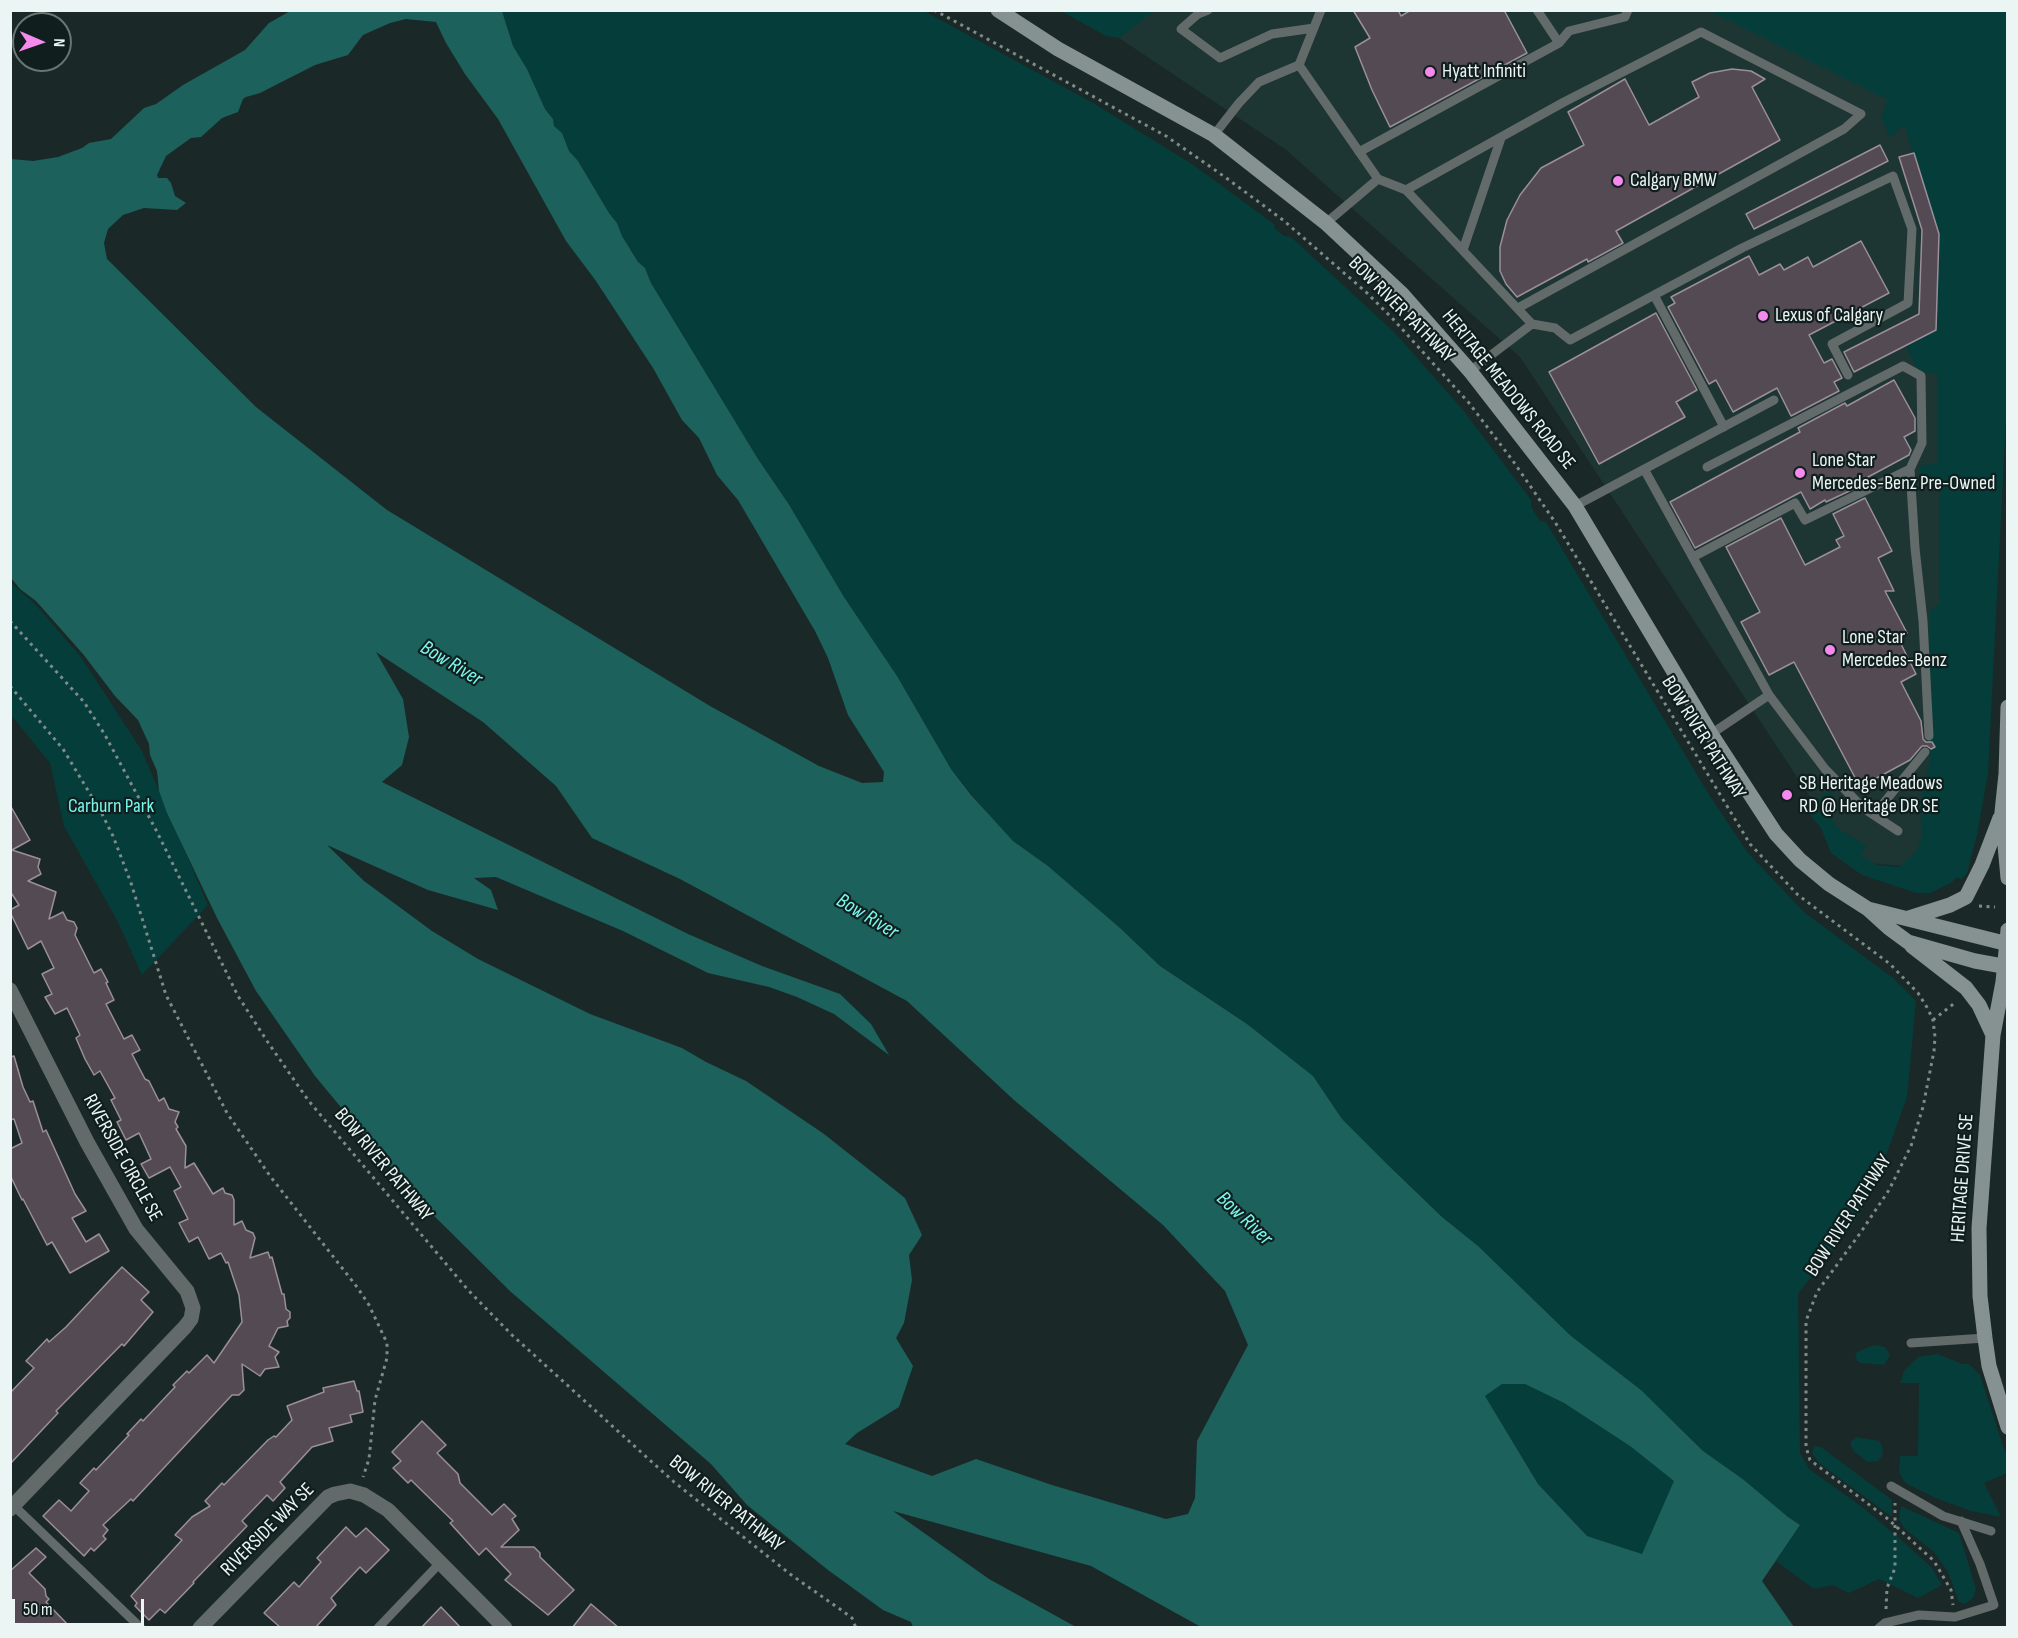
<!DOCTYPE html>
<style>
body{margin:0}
#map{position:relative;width:2018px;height:1638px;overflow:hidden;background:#1a2927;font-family:"Sofia Sans Condensed",sans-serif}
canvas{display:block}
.frame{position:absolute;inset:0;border:12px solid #ebf5f3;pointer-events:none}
.north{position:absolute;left:12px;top:12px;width:60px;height:60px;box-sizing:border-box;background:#101f1e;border:2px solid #687573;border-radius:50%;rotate:92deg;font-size:16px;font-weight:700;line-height:24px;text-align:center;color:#ebf5f3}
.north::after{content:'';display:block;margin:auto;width:21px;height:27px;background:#f589ee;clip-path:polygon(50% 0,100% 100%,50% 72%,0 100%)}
.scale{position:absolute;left:12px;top:1599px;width:132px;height:27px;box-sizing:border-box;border:3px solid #ebf5f3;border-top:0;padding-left:8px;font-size:18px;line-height:21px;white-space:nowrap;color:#ebf5f3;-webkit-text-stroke:4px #101f1e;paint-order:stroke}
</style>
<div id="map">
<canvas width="2018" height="1638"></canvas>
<div class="frame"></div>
<div class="north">N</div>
<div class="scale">50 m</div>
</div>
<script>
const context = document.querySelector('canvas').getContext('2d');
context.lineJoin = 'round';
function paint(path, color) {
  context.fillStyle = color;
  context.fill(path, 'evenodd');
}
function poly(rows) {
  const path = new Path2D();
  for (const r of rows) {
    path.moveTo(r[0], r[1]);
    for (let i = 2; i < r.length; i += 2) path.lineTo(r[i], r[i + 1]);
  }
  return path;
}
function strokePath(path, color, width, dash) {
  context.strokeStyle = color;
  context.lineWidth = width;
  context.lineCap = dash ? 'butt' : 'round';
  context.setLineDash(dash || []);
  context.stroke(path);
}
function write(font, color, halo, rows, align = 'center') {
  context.font = font + ' "Sofia Sans Condensed",sans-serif';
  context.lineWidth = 4.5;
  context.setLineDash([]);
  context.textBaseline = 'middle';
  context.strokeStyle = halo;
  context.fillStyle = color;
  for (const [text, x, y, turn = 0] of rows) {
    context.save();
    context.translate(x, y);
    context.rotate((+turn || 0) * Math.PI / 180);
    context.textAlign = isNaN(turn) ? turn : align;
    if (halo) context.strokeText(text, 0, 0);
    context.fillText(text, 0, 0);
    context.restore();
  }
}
paint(poly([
 [1154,10,1745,11,1911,92,1954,224,1944,745,1928,868,1853,862,1520,357,1285,149,1119,38]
]), '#1d3533');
paint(poly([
 [502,11,924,11,1093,103,1192,164,1274,224,1275,229,1284,236,1291,237,1395,333,1463,410,1531,500,1531,507,1540,521,1546,522,1708,793,1748,853,1805,913,1893,978,1916,1001,1907,1097,1888,1150,1858,1217,1798,1294,1800,1453,1809,1469,1862,1507,1898,1537,1932,1568,1942,1585,1918,1598,1879,1579,1849,1593,1833,1585,1814,1589,1776,1561,1800,1525,1788,1517,1744,1480,1703,1451,1641,1390,1571,1336,1478,1246,1442,1217,1388,1165,1342,1119,1313,1076,1247,1024,1160,966,1120,928,1048,866,1013,841,990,817,951,769,897,676,844,597,788,503,758,459,651,283,645,268,638,262,622,236,617,223,609,213,578,161,569,151,562,133,554,126,553,119,545,109,527,69,513,46],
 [1061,11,1154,11,1119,38,1106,36],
 [1710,11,2007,11,2008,379,1988,773,1977,835,1967,873,1961,880,1957,877,1951,883,1930,893,1916,893,1862,875,1831,853,1821,828,1806,810,1829,790,1836,799,1824,809,1840,830,1867,846,1860,855,1877,865,1899,867,1915,853,1922,837,1920,803,1930,762,1930,611,1939,604,1939,477,1920,477,1920,465,1938,464,1937,373,1919,372,1906,347,1936,330,1939,234,1904,125,1890,138,1881,117,1888,100],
 [10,582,35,604,81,657,142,751,208,905,142,975,117,920,64,826,50,763,11,715],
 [1874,1345,1885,1347,1890,1355,1884,1365,1860,1363,1855,1358,1857,1352],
 [1938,1354,1962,1364,1969,1364,1980,1375,2007,1458,2007,1473,1984,1483,2001,1517,1971,1511,1938,1499,1907,1484,1902,1478,1899,1470,1900,1456,1918,1456,1919,1383,1900,1383,1904,1371,1918,1357],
 [1502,1384,1525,1384,1564,1403,1630,1446,1675,1481,1642,1554,1587,1536,1538,1484,1485,1396],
 [1856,1437,1879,1441,1883,1448,1882,1456,1878,1461,1868,1462,1853,1451,1850,1443],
 [1814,1446,1821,1447,1892,1500,1892,1517,1819,1463,1812,1453],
 [1901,1506,1959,1533,1976,1589,1973,1598,1965,1604,1959,1602,1948,1572,1934,1552,1904,1528,1899,1519]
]), '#053d3a');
paint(poly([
 [292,10,502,11,513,46,527,69,545,109,553,119,554,126,562,133,569,151,578,161,609,213,617,223,622,236,638,262,645,268,651,283,758,459,788,503,844,597,897,676,951,769,971,795,1013,841,1048,866,1120,928,1160,966,1247,1024,1313,1076,1342,1119,1388,1165,1442,1217,1478,1246,1571,1336,1641,1390,1703,1451,1744,1480,1788,1517,1800,1525,1762,1581,1794,1627,1201,1627,1091,1566,893,1511,989,1579,1076,1627,913,1627,911,1622,883,1610,828,1570,747,1505,711,1464,511,1292,417,1199,315,1076,256,991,217,918,167,813,159,791,157,771,150,755,149,744,138,720,115,696,83,654,36,601,20,589,11,578,11,159,33,161,58,157,82,148,89,143,111,139,144,108,156,104,183,85,245,50,269,23],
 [406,19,436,22,446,43,465,74,498,119,566,241,596,281,653,368,682,420,699,438,717,475,738,500,815,631,828,658,848,715,884,772,883,782,862,783,819,766,710,706,387,510,256,407,107,259,104,243,108,229,123,215,144,208,177,210,186,203,175,196,171,183,167,178,158,178,157,175,166,156,191,138,201,137,222,118,238,112,243,99,246,97,260,93,315,65,348,55,363,35,390,23],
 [376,652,483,722,556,786,592,838,680,879,907,1001,1014,1100,1163,1225,1225,1291,1248,1345,1197,1441,1195,1498,1188,1514,1166,1519,1052,1485,976,1459,932,1476,845,1444,857,1433,899,1407,913,1366,896,1338,904,1323,912,1280,909,1255,922,1235,905,1198,824,1134,746,1081,706,1062,682,1048,590,1014,478,959,432,931,364,881,327,845,428,890,498,910,491,890,474,878,496,877,623,931,708,973,769,987,797,997,834,1014,889,1055,871,1024,840,994,762,966,688,934,382,782,402,765,409,737,403,699],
 [1502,1384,1525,1384,1564,1403,1630,1446,1674,1481,1642,1554,1587,1536,1538,1484,1485,1396]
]), '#1c615c');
const building = poly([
 [1353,10,1398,10,1401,16,1411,10,1504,10,1527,53,1390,127,1372,90,1355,47,1370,38,1353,10],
 [1732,69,1751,71,1765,79,1752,87,1780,140,1616,231,1623,243,1588,262,1587,259,1517,297,1506,284,1500,271,1500,247,1507,220,1520,195,1541,168,1584,145,1568,112,1625,79,1649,125,1699,97,1692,82,1710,73,1732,69],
 [1880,145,1888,161,1754,229,1746,214,1880,145],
 [1914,153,1939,234,1936,330,1854,372,1844,352,1919,314,1922,230,1899,157,1914,153],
 [1861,241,1889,293,1809,335,1824,363,1832,359,1842,378,1834,382,1839,391,1791,416,1777,388,1733,412,1716,380,1709,384,1668,307,1675,303,1671,297,1749,256,1759,275,1780,264,1784,270,1808,257,1813,267,1861,241],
 [1656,313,1697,390,1676,402,1685,417,1599,464,1549,372,1656,313],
 [1894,380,1915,418,1915,431,1904,437,1911,450,1909,455,1857,483,1858,487,1826,502,1825,500,1810,509,1801,492,1695,548,1670,502,1800,432,1798,428,1845,403,1847,406,1894,380],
 [1865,498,1892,551,1878,558,1894,591,1885,591,1907,633,1898,638,1916,674,1901,682,1921,721,1923,739,1926,742,1932,742,1935,747,1931,749,1927,746,1922,746,1910,760,1860,787,1794,662,1769,675,1741,622,1760,612,1726,547,1781,518,1805,565,1840,547,1836,540,1844,536,1833,514,1865,498],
 [10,805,30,840,12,850,40,859,38,867,41,874,28,881,56,892,49,919,63,912,67,920,74,922,77,928,75,935,94,973,101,969,108,982,106,983,114,1000,106,1004,124,1039,132,1035,140,1050,132,1054,145,1079,149,1081,159,1101,164,1098,169,1109,179,1112,175,1122,178,1127,176,1129,186,1146,185,1168,194,1163,213,1194,223,1188,225,1193,232,1195,234,1200,234,1225,242,1221,246,1230,253,1233,255,1238,250,1258,268,1252,270,1258,272,1257,282,1294,284,1294,286,1309,290,1312,290,1318,287,1321,288,1326,278,1328,269,1346,279,1352,275,1357,279,1367,265,1369,260,1376,242,1364,244,1390,239,1395,232,1395,133,1501,131,1499,103,1525,108,1530,103,1536,106,1539,94,1551,91,1548,84,1556,43,1516,59,1500,71,1511,89,1491,80,1483,94,1468,96,1470,129,1435,127,1434,141,1419,143,1421,175,1387,173,1385,187,1371,189,1373,207,1355,214,1363,242,1322,239,1295,228,1262,226,1263,221,1253,209,1259,198,1237,189,1242,179,1223,188,1219,174,1191,181,1187,170,1167,149,1178,141,1164,151,1159,139,1133,126,1140,117,1122,121,1120,111,1100,115,1098,100,1071,94,1075,85,1059,76,1038,80,1035,67,1008,55,1014,45,997,52,994,42,974,54,968,41,941,28,949,10,912,10,910,19,905,10,891,10,805],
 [14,1056,23,1087,30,1102,33,1101,43,1132,46,1130,75,1194,86,1211,72,1218,86,1242,99,1234,109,1251,70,1273,52,1242,47,1245,23,1199,22,1200,10,1175,10,1149,22,1143,14,1119,10,1120,10,1057,14,1056],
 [122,1267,149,1292,141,1300,153,1312,124,1346,122,1344,56,1411,58,1413,10,1464,10,1393,34,1368,26,1361,47,1339,49,1342,66,1327,122,1267],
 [354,1381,357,1391,359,1391,363,1412,350,1415,352,1422,329,1428,333,1441,312,1447,280,1482,285,1488,273,1501,267,1495,242,1521,247,1526,193,1582,194,1583,165,1613,160,1609,149,1620,135,1606,137,1603,131,1596,182,1540,175,1535,192,1517,210,1506,205,1501,222,1483,224,1485,268,1440,274,1436,276,1437,292,1420,287,1406,324,1392,323,1388,354,1381],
 [422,1421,446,1445,437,1453,458,1474,460,1483,492,1515,504,1504,516,1516,512,1519,519,1530,501,1547,534,1547,540,1553,540,1557,574,1590,548,1615,505,1580,511,1574,486,1548,479,1555,450,1523,453,1521,411,1480,408,1483,393,1468,401,1461,392,1452,422,1421],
 [346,1527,356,1537,366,1528,389,1550,366,1573,360,1567,331,1598,336,1605,315,1628,281,1628,264,1613,294,1582,299,1587,321,1562,317,1558,346,1527],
 [36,1548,46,1557,29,1573,45,1589,46,1596,49,1599,46,1602,71,1628,10,1628,10,1571,36,1548],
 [591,1604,619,1628,572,1628,591,1604],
 [441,1607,461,1628,421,1628,441,1607]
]);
paint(building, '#544a53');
strokePath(building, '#9b8f9a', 1.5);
strokePath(poly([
 [934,10,1166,136,1225,177,1283,220,1366,292,1393,319,1469,403,1513,461,1555,522,1750,844,1798,895,1890,964,1918,993,1928,1009,1933,1020,1935,1037,1934,1051,1923,1107,1911,1146,1889,1190,1861,1232,1817,1292,1806,1321,1806,1447,1810,1460,1888,1519,1934,1561,1951,1590,1953,1605],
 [10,621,84,702,105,735,156,830,238,996,267,1041,308,1100,468,1290,512,1335,674,1482,790,1574,844,1612,852,1618,856,1628],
 [10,686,63,749,101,812,113,836,131,883,166,995,227,1113,270,1176,357,1287,369,1305,387,1343,387,1358,375,1400,369,1459,363,1477],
 [1979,906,1995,907],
 [1933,1020,1956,1002],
 [1886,1609,1887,1588,1895,1568,1895,1503]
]), '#7e8b89', 3, [3, 4.5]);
strokePath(poly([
 [1208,10,1198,14,1181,29,1220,58,1272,34,1314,28],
 [1537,10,1559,43],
 [1299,65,1321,10],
 [1214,135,1239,103,1259,82,1299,65,1378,179,1406,190,1532,324,1470,371],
 [1359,152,1559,43,1569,31,1625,17,1628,10],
 [1406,190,1564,102,1701,32,1861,114,1844,129,1518,308],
 [1326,223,1378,179],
 [1463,250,1501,138],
 [1654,295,1724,427],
 [1532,324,1555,328,1570,340,1742,248,1893,176,1912,229,1908,303,1832,344,1848,375],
 [1707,467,1903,366,1921,376,1922,443,1910,469],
 [1644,469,1769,695,1711,734],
 [1575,506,1774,400],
 [1693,557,1795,503,1805,520,1910,469,1915,548,1923,621,1929,736],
 [1769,695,1825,769,1863,808,1898,831],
 [1874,815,1925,752],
 [1911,1343,1985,1338],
 [1891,1486,1943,1516,1991,1531],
 [11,1503,141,1628],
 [378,1628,440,1563],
 [1879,1628,1885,1623,1919,1615,1955,1617,1994,1605,1980,1564,1961,1521]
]), '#636b6a', 9);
strokePath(poly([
 [10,990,87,1142,136,1229,187,1291,193,1308,191,1319,185,1327,10,1509],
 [200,1628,328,1497,335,1494,350,1491,364,1495,388,1510,505,1628]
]), '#636b6a', 15);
strokePath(poly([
 [998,10,1058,49,1214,135,1326,223,1402,294,1470,371,1575,506,1711,734,1776,834,1800,860,1829,884,1868,909,1889,928,1908,942,1975,961,2008,967],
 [2008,707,2006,774,2002,812,2008,878],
 [1868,909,2008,944],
 [1909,918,1950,905,1966,897,1982,865,2000,818],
 [2008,930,2003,982,1993,1035,1979,1228,1980,1296,1985,1338,1989,1366,2008,1427],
 [1912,946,1966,988,1979,1005,1993,1035]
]), '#869291', 15);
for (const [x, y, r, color] of [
 [1430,72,6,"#f589ee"],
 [1618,181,6,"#f589ee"],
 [1763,316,6,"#f589ee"],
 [1800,473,6,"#f589ee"],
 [1830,650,6,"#f589ee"],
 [1787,795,6,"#f589ee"]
]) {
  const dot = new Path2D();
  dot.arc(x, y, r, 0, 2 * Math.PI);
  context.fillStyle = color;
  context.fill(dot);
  strokePath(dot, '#101f1e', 2);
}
write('20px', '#ebf5f3', '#101f1e', [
 ["Hyatt Infiniti",1442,72],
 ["Calgary BMW",1630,181],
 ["Lexus of Calgary",1775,316],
 ["Lone Star",1812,461],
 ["Mercedes-Benz Pre-Owned",1812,484],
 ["Lone Star",1842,638],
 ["Mercedes-Benz",1842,661],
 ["SB Heritage Meadows",1799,784],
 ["RD @ Heritage DR SE",1799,807]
], 'left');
write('20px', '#ebf5f3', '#101f1e', [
 ["BOW RIVER PATHWAY",1401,310,45],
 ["HERITAGE MEADOWS ROAD SE",1508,390,51],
 ["BOW RIVER PATHWAY",1703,738,58],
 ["RIVERSIDE CIRCLE SE",122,1158,61],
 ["BOW RIVER PATHWAY",383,1165,50],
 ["HERITAGE DRIVE SE",1963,1178,-86],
 ["BOW RIVER PATHWAY",1849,1216,-57],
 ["BOW RIVER PATHWAY",726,1504,39],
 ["RIVERSIDE WAY SE",268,1530,-45]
]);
write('20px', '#78f6ed', '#101f1e', [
 ["Carburn Park",111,807]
]);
write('italic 21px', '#7bf9ef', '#101f1e', [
 ["Bow River",451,664,31],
 ["Bow River",867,917,31],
 ["Bow River",1244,1219,43]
]);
</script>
